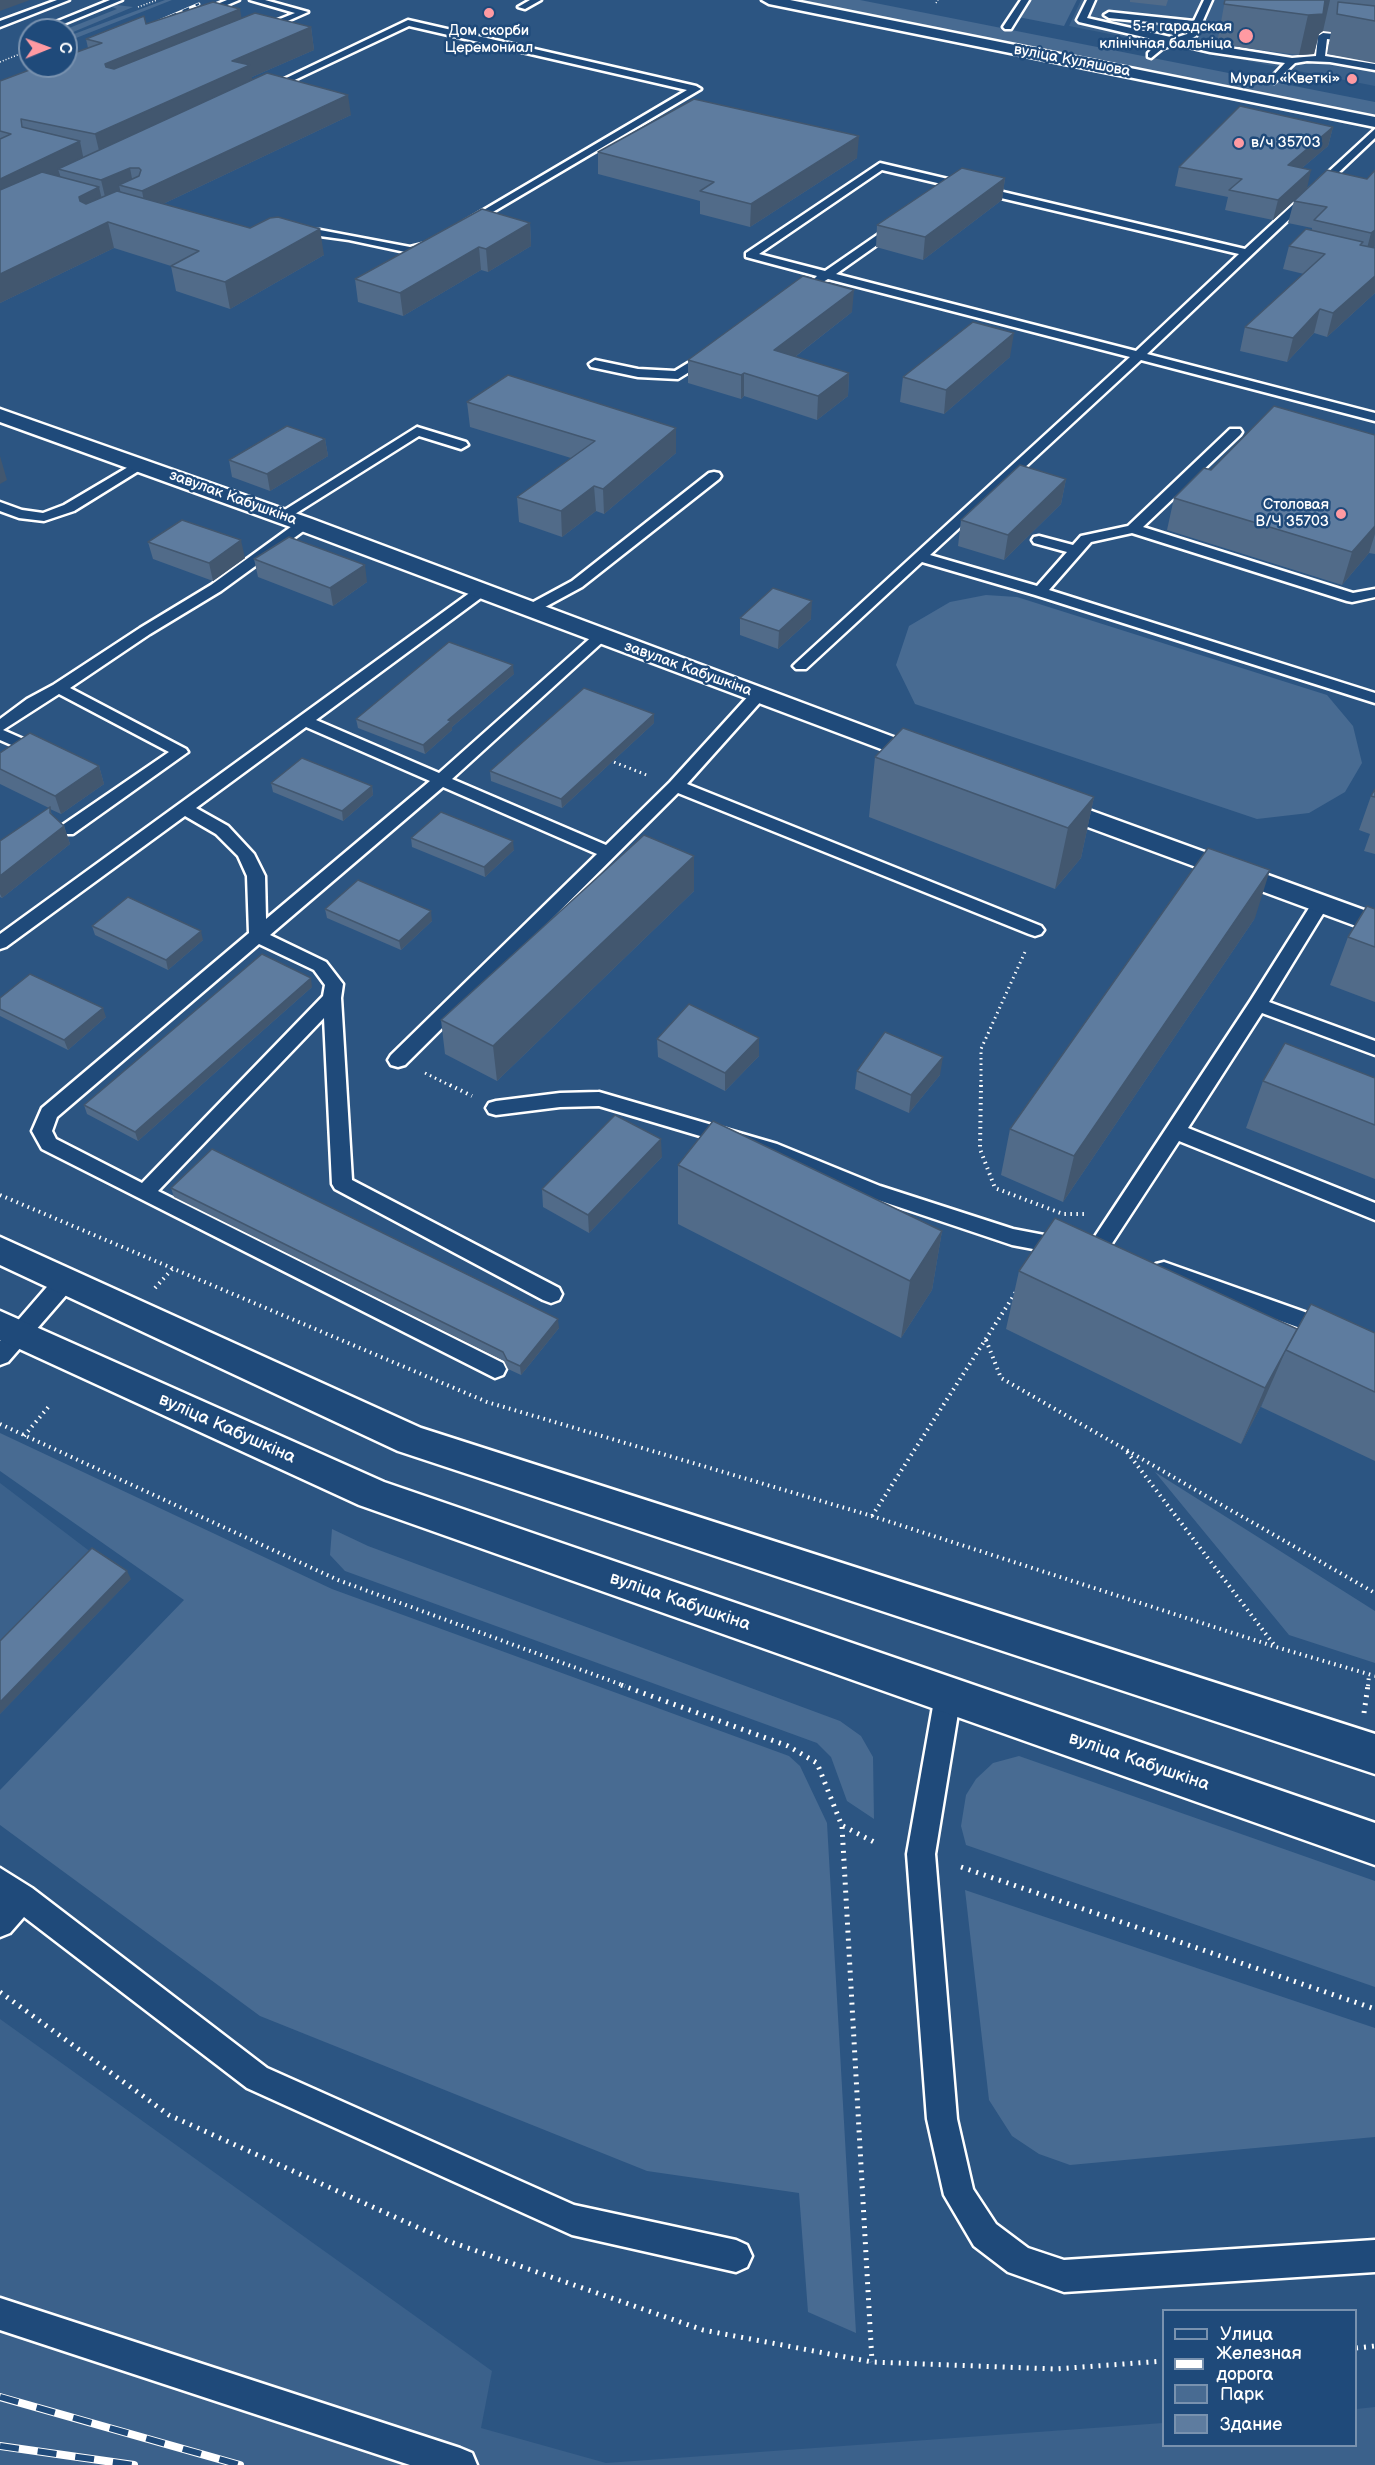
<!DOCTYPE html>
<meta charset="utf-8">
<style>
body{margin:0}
#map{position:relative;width:1375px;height:2465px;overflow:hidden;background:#2c5582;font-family:"Balsamiq Sans",sans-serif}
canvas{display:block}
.legend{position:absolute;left:1162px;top:2309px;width:195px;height:138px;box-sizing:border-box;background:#1f4a7a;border:2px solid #7992af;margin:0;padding:8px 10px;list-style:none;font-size:18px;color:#fff}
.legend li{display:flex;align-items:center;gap:12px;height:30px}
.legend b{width:30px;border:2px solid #7992af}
.north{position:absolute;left:18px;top:18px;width:60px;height:60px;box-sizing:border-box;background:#1f4a7a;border:2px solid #7992af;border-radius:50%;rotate:89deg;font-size:16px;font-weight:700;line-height:24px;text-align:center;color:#fff}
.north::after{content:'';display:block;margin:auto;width:21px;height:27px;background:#ff9aa2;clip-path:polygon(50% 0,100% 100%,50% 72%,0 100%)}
</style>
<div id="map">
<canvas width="1375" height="2465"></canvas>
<ul class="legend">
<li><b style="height:8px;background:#1f4a7a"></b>Улица</li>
<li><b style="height:8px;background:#fff"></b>Железная дорога</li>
<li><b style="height:16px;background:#486b92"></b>Парк</li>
<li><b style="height:16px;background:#5e7c9f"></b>Здание</li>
</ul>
<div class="north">С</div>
</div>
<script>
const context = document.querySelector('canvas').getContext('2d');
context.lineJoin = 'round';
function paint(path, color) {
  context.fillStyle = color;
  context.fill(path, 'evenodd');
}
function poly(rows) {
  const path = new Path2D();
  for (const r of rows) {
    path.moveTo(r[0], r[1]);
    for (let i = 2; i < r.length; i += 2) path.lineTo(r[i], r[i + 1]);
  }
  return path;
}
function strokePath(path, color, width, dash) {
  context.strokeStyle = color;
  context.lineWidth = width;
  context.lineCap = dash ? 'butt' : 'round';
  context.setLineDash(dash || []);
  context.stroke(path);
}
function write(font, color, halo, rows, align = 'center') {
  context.font = font + ' "Balsamiq Sans",sans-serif';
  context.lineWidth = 5;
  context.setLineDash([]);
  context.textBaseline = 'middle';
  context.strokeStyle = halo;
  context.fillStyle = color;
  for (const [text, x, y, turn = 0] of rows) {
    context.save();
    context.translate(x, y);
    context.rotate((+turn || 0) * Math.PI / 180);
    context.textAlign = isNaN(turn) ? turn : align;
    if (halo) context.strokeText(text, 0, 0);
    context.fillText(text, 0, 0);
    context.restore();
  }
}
paint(poly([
 [1081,0,1375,0,1375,86,1069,26],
 [0,1483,96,1556,131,1579,0,1714],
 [0,2019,492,2371,481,2428,606,2463,1163,2423,1164,2446,1356,2446,1356,2409,1375,2407,1375,2465,0,2465]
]), '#3b618b');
paint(poly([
 [165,0,172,0,66,42,66,37],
 [795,0,860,0,1375,102,1375,116],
 [1029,0,1077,0,1064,26,1018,17],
 [117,5,133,7,66,35,64,30,117,9,112,7],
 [986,595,1017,597,1327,695,1353,726,1362,763,1345,792,1309,813,1257,819,915,704,896,665,909,626,950,602],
 [0,1433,332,1589,789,1756,800,1766,827,1823,856,2333,808,2312,799,2193,647,2171,260,2016,0,1825,0,1790,184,1600,0,1471],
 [1155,1472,1375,1611,1375,1663,1289,1635],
 [332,1529,368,1546,840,1721,861,1736,873,1757,874,1819,847,1801,831,1757,817,1743,345,1571,330,1555],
 [1019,1756,1375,1881,1375,1987,966,1845,961,1826,966,1795,976,1779,993,1763],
 [965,1890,1375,2028,1375,2137,1070,2165,1039,2154,1012,2136,989,2100]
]), '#486b92');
const service = poly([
 [57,0,69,0,0,27,0,21,57,0],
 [110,0,122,0,49,30,36,30,110,0],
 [227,0,239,0,201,16,193,14,227,0],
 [250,0,265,0,308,12,258,34,253,31,255,29,295,13,250,0],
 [530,0,541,0,525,9,518,7,530,0],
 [1021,0,1029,0,1011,29,1005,29,1003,27,1021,0],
 [1087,0,1095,0,1087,18,1175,38,1187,34,1191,26,1109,18,1104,15,1109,12,1194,21,1204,0,1212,0,1196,36,1186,41,1292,58,1316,56,1318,36,1323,33,1375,38,1375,44,1327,39,1325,56,1375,64,1375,70,1330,62,1307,61,1295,63,1274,83,1269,80,1285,63,1210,52,1176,44,1162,49,1151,58,1148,57,1148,53,1156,45,1165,42,1079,22,1077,20,1087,0],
 [408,20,696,86,701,89,464,229,460,228,460,224,687,90,409,26,267,93,259,91,408,20],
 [1375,129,1375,138,1147,354,1375,413,1375,421,1141,360,930,555,1037,586,1067,552,1034,543,1032,540,1034,537,1039,536,1073,545,1081,536,1128,526,1230,429,1240,429,1242,432,1240,435,1143,527,1353,593,1375,589,1375,597,1352,602,1347,601,1132,533,1091,542,1049,590,1375,693,1375,703,1035,595,922,562,806,669,796,669,793,666,796,663,1130,357,828,279,823,282,815,282,813,280,817,276,746,257,746,253,880,163,1245,249,1375,129],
 [882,170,1239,254,1136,351,836,274,904,226,904,222,896,222,825,271,759,254,882,170],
 [320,230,410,247,435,241,441,244,439,246,410,253,349,240,320,236,292,237,286,234,292,231,320,230],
 [711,349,717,353,715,356,678,379,638,377,591,367,589,364,595,360,638,369,675,371,711,349],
 [417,427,466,442,468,445,461,449,419,436,287,519,282,520,275,516,417,427],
 [140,460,147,464,145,467,74,511,44,521,19,518,0,511,0,502,22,510,43,513,64,505,140,460],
 [714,472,719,473,721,476,719,479,582,587,534,613,524,613,522,610,524,607,572,581,709,473,714,472],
 [304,520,309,521,311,524,309,527,221,591,150,634,70,688,186,749,188,752,73,834,61,834,58,830,61,826,169,752,59,694,3,730,28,741,30,744,28,747,16,747,0,740,0,719,27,699,53,685,140,628,211,585,299,521,304,520],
 [480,588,485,589,487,592,485,595,316,720,439,773,596,633,606,633,609,636,606,639,452,779,606,845,670,782,752,692,764,692,766,695,764,698,687,784,1041,926,1044,930,1041,934,1035,936,1029,934,678,793,405,1065,398,1067,391,1065,388,1060,391,1055,597,854,443,787,270,935,326,962,343,984,341,998,352,1180,559,1288,562,1294,559,1300,551,1303,543,1300,335,1189,332,1184,324,1018,158,1191,503,1363,506,1369,503,1375,495,1378,42,1149,32,1131,42,1108,249,933,247,876,238,856,216,834,185,816,6,947,0,949,0,934,475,589,480,588],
 [306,727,430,781,266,919,265,876,254,854,228,826,196,808,306,727],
 [259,944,314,970,325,985,323,996,142,1183,56,1139,52,1131,57,1117,259,944],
 [1320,898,1326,900,1329,904,1269,1002,1375,1041,1375,1055,1262,1013,1188,1128,1375,1203,1375,1220,1179,1141,1109,1248,1115,1250,1118,1256,1115,1262,1107,1264,1088,1259,1084,1253,1088,1247,1251,1000,1314,900,1320,898],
 [599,1092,777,1144,880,1186,1013,1229,1065,1239,1072,1241,1076,1247,1072,1253,1065,1255,1012,1245,866,1196,764,1155,599,1106,560,1107,496,1115,489,1113,486,1108,489,1103,496,1101,560,1093,599,1092],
 [1164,1262,1375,1337,1375,1355,1156,1276,1153,1270,1156,1264,1164,1262],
 [67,1271,75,1273,78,1279,75,1285,8,1362,0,1365,0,1341,59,1273,67,1271],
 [948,1683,957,1687,961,1695,935,1854,957,2119,973,2189,996,2224,1028,2248,1064,2260,1375,2240,1375,2272,1064,2292,1008,2272,974,2246,944,2195,927,2119,907,1854,935,1695,939,1687,948,1683],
 [0,1868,32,1888,267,2068,574,2205,736,2240,747,2245,752,2256,747,2267,736,2272,572,2235,247,2088,24,1917,10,1933,0,1937,0,1868],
 [0,2298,460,2448,472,2453,477,2465,410,2465,0,2330,0,2298]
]);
const minor = poly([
 [0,409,312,519,939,754,943,759,939,764,930,767,921,764,296,529,0,422,0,409],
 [1048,795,1375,914,1375,933,1039,809,1035,803,1039,797,1048,795]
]);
const secondary = poly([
 [762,0,790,0,1375,117,1375,127,769,4,762,0]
]);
const primary = poly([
 [0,1237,421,1428,1375,1734,1375,1774,398,1451,0,1265,0,1237],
 [0,1311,384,1482,1375,1823,1375,1865,359,1505,0,1340,0,1311]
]);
strokePath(service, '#fff', 5);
strokePath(minor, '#fff', 5);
strokePath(secondary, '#fff', 5);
strokePath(primary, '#fff', 5);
strokePath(poly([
 [936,3,938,0],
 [138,7,157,0],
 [0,62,30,50]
]), '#fff', 1.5, [1, 2]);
strokePath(poly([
 [609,760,649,776],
 [425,1073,453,1087],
 [981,1087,981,1049,1025,952]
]), '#fff', 3, [1.5, 4]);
strokePath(poly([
 [450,1085,472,1096],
 [981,1085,980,1149,995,1188,1063,1214,1086,1214],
 [0,1195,487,1402,872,1516,1276,1647,1375,1676],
 [155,1288,174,1267],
 [986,1340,1001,1378,1375,1593],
 [0,1424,338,1580,625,1686],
 [24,1436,50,1405],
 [1127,1452,1275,1646],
 [872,1516,1016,1292],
 [1368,1686,1369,1675]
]), '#fff', 4, [1.5, 4.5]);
strokePath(poly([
 [621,1685,788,1746,817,1763,842,1826,872,2362],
 [1364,1713,1368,1685],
 [843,1826,874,1842],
 [961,1867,1375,2009],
 [0,1992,169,2115,448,2241,703,2330,872,2362,1055,2369,1164,2361],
 [1356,2348,1375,2346]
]), '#fff', 5, [2, 6]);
paint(service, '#1f4a7a');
paint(minor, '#1f4a7a');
paint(secondary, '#1f4a7a');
paint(primary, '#1f4a7a');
const railFar1 = poly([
 [157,22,199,4]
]);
const rail = poly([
 [0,2397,240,2465],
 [0,2446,134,2465]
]);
strokePath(railFar1, '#fff', 3);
strokePath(rail, '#fff', 8);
strokePath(railFar1, '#1f4a7a', 2, [7]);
strokePath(rail, '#1f4a7a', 6, [19]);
paint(poly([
 [1130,0,1168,0,1166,6,1130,2],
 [1225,0,1375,0,1375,63,1327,54,1331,32,1323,31,1319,34,1314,54,1299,55,1217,44],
 [242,18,311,27,314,50,252,77,252,80,351,115,163,204,324,255,230,309,176,291,171,266,114,248,0,303,0,81,88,48,86,39,146,24],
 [1333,127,1328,146,1302,168,1307,188,1367,179,1375,170,1375,246,1373,248,1375,248,1375,293,1327,337,1314,333,1287,362,1240,351,1245,327,1304,274,1283,269,1289,246,1312,230,1312,228,1288,223,1294,201,1273,220,1225,210,1228,197,1175,186,1179,167],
 [598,152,857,158,750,227,700,214,700,201,598,174],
 [1005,178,1002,200,923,260,876,247,877,225],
 [530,223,531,246,488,272,481,270,403,316,358,302,355,279],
 [852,312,795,357,849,373,848,396,817,420,744,396,741,399,688,383,688,360],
 [1010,357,944,414,900,402,903,377],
 [467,402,676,428,676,453,604,514,596,511,562,537,519,522,517,497,571,458,470,427],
 [1375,435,1375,554,1369,553,1342,585,1167,530,1174,498,1211,470],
 [325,439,328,456,270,491,232,477,229,460],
 [1066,479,1061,504,1004,560,958,546,961,520],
 [148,542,245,558,213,581,153,559],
 [254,559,367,582,333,606,258,577],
 [740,618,811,619,778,649,740,635],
 [514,674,452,727,452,730,425,754,358,728,356,719],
 [654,723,562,808,491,781,490,771],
 [0,753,99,766,104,784,61,814,50,809,52,815,64,826,70,844,2,898,0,897,0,841,49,808,0,784],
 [875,757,1094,797,1081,858,1055,889,869,817],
 [271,783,372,786,373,795,343,821,273,792],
 [1375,789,1375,854,1364,851,1370,834,1359,830,1371,796],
 [411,838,514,850,485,877,412,847],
 [694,856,694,891,497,1081,445,1054,441,1020],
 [325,909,432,921,401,950,327,918],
 [1375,909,1375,1002,1330,985,1348,937],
 [1255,918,1063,1202,1001,1175,1010,1129],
 [92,926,203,940,168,970,95,935],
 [312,987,138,1141,87,1114,84,1105],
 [0,998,106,1017,68,1050,0,1016],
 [759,1038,759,1056,725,1091,658,1057,657,1039],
 [857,1071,940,1075,909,1113,855,1089],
 [1375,1078,1375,1179,1246,1128,1263,1081],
 [662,1157,589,1233,543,1207,542,1189],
 [678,1165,942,1231,932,1290,901,1338,678,1224],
 [171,1188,559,1328,521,1375,508,1369,504,1361,174,1197],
 [1019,1271,1297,1329,1375,1333,1375,1461,1261,1407,1264,1400,1241,1444,1006,1329]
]), '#516b89');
paint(poly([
 [0,0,30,0,0,11],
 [1324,0,1330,0,1323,31,1319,34,1314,54,1299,55,1308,15],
 [240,9,244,32,110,87,105,64],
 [311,27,314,50,252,77,253,89,101,159,95,134,232,61],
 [348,95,351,115,146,212,142,191],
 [1333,127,1328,146,1283,184,1288,165],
 [859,136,857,158,750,227,751,204],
 [80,141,85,166,58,169,61,178,0,207,0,179],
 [130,168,134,189,119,185,121,194,106,201,101,180],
 [1311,170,1307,189,1273,220,1278,200],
 [1005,178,1002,200,923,260,925,237],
 [99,187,105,212,85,222,79,197],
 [108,222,114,248,0,303,0,274],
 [530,223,531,246,488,272,486,249],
 [320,229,324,255,230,309,225,282],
 [1375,230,1375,246,1365,256,1371,233],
 [479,247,481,270,403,316,400,293],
 [1375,276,1375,293,1327,337,1333,313],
 [854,290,852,312,773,374,774,350],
 [1320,309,1314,333,1287,362,1293,338],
 [1014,333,1010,357,944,414,946,390],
 [744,373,744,396,741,399,741,375],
 [849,373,848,396,817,420,818,396],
 [676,428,676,453,604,514,603,489],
 [325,439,328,456,270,491,267,474],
 [0,456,7,480,0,484],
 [1066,479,1061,504,1004,560,1008,535],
 [594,486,596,511,562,537,561,511],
 [1375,526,1375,534,1369,553,1342,585,1352,552],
 [241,540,245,558,213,581,209,563],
 [365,565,367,582,333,606,330,588],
 [812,601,811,619,778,649,779,631],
 [513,665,514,674,452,727,452,730,425,754,423,745,448,720],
 [654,714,654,723,562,808,561,799],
 [99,766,104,784,61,814,55,796],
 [372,786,373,795,343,821,342,811],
 [1094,797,1081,858,1055,889,1068,828],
 [64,826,70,844,2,898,0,894,0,876],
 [513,841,514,850,485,877,484,867],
 [694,856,694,891,497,1081,493,1046],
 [1270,870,1255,918,1063,1202,1074,1156],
 [431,911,432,921,401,950,399,941],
 [201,931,203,940,168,970,166,960],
 [311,978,312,987,138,1141,135,1132],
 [103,1008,106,1017,68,1050,64,1040],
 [759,1038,759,1056,725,1091,725,1073],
 [943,1057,940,1075,909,1113,911,1095],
 [661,1139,662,1157,589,1233,588,1215],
 [942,1231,932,1290,901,1338,910,1281],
 [558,1319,559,1328,521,1375,520,1366],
 [1297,1329,1286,1350,1264,1400,1241,1444,1265,1388],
 [127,1571,131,1579,0,1714,0,1702]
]), '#42576f');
const building = poly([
 [1225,0,1325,0,1323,14,1308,15,1224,4,1225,0],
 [213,2,240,9,105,64,106,67,114,69,255,13,311,27,232,61,250,65,95,134,21,119,22,127,80,141,0,179,0,139,11,134,0,131,0,81,40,66,66,66,66,56,102,43,86,39,144,16,146,24,213,2],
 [1338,2,1375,6,1375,21,1337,14,1338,2],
 [267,73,348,95,142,191,119,185,139,176,141,170,139,168,130,168,101,180,58,169,267,73],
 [694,99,859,136,751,204,700,191,714,182,598,152,694,99],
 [1240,106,1333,127,1288,165,1311,170,1278,200,1229,190,1242,179,1179,167,1240,106],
 [962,168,1005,178,925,237,877,225,962,168],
 [1327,170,1367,179,1375,170,1375,230,1371,233,1314,220,1327,207,1294,201,1327,170],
 [42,172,99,187,79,197,80,201,86,204,117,191,250,228,270,218,278,217,320,229,225,282,171,266,199,251,108,222,0,274,0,190,42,172],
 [482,209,530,223,486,249,479,247,400,293,355,279,482,209],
 [1306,229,1363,242,1360,245,1375,248,1375,276,1333,313,1320,309,1293,338,1245,327,1325,254,1289,246,1306,229],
 [803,276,854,290,774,350,849,373,818,396,744,373,741,375,688,360,803,276],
 [973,322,1014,333,946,390,903,377,973,322],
 [508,375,676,428,603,489,594,486,561,511,517,497,595,441,467,402,508,375],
 [1274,406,1375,435,1375,526,1352,552,1174,498,1204,468,1211,470,1274,406],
 [287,426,325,439,267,474,229,460,287,426],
 [1020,465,1066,479,1008,535,961,520,1020,465],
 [182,520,241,540,209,563,148,542,182,520],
 [289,537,365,565,330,588,254,559,289,537],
 [773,588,812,601,779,631,740,618,773,588],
 [449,642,513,665,448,720,451,721,423,745,356,719,449,642],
 [584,688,654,714,561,799,490,771,584,688],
 [903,728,1094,797,1068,828,875,757,903,728],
 [30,733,99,766,55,796,0,769,0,753,30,733],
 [302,758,372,786,342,811,271,783,302,758],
 [1375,789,1375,797,1371,796,1375,789],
 [50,807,50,813,64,826,0,876,0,841,50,807],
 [441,812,513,841,484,867,411,838,441,812],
 [644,835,694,856,493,1046,441,1020,644,835],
 [1208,848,1270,870,1074,1156,1010,1129,1208,848],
 [358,880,431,911,399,941,325,909,358,880],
 [128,897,201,931,166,960,92,926,128,897],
 [1367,906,1375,909,1375,947,1348,937,1367,906],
 [262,954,311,978,135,1132,84,1105,262,954],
 [30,974,103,1008,64,1040,0,1009,0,998,30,974],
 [689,1004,759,1038,725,1073,657,1039,689,1004],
 [885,1032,943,1057,911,1095,857,1071,885,1032],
 [1285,1043,1375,1078,1375,1125,1263,1081,1285,1043],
 [615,1115,661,1139,588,1215,542,1189,615,1115],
 [713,1121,942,1231,910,1281,678,1165,713,1121],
 [212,1149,558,1319,520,1366,507,1360,503,1352,171,1188,212,1149],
 [1055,1218,1297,1329,1265,1388,1019,1271,1055,1218],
 [1311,1304,1375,1333,1375,1392,1286,1350,1311,1304],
 [92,1548,127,1571,0,1702,0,1641,92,1548]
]);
paint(building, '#5e7c9f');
strokePath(building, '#42576f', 1.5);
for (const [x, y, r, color] of [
 [489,13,6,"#ff9aa2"],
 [1246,36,8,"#ff9aa2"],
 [1352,79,6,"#ff9aa2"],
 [1239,143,6,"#ff9aa2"],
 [1341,514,6,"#ff9aa2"]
]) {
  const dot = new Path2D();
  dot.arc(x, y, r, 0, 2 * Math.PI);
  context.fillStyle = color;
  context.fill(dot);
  strokePath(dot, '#1f4a7a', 2);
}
write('15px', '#fff', '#1f4a7a', [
 ["5-я гарадская",1232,27],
 ["клінічная бальніца",1232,44],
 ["Дом скорби",489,31,"center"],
 ["Церемониал",489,48,"center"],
 ["Мурал «Кветкі»",1340,79],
 ["в/ч 35703",1251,143,"left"],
 ["Столовая",1329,505],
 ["В/Ч 35703",1329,522]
], 'right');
write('15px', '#fff', '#1f4a7a', [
 ["вуліца Куляшова",1072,61,11],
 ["завулак Кабушкіна",233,498,20],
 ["завулак Кабушкіна",688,669,20]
]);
write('18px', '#fff', '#1f4a7a', [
 ["вуліца Кабушкіна",227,1429,24],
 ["вуліца Кабушкіна",680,1602,19],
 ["вуліца Кабушкіна",1139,1762,19]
]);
</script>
